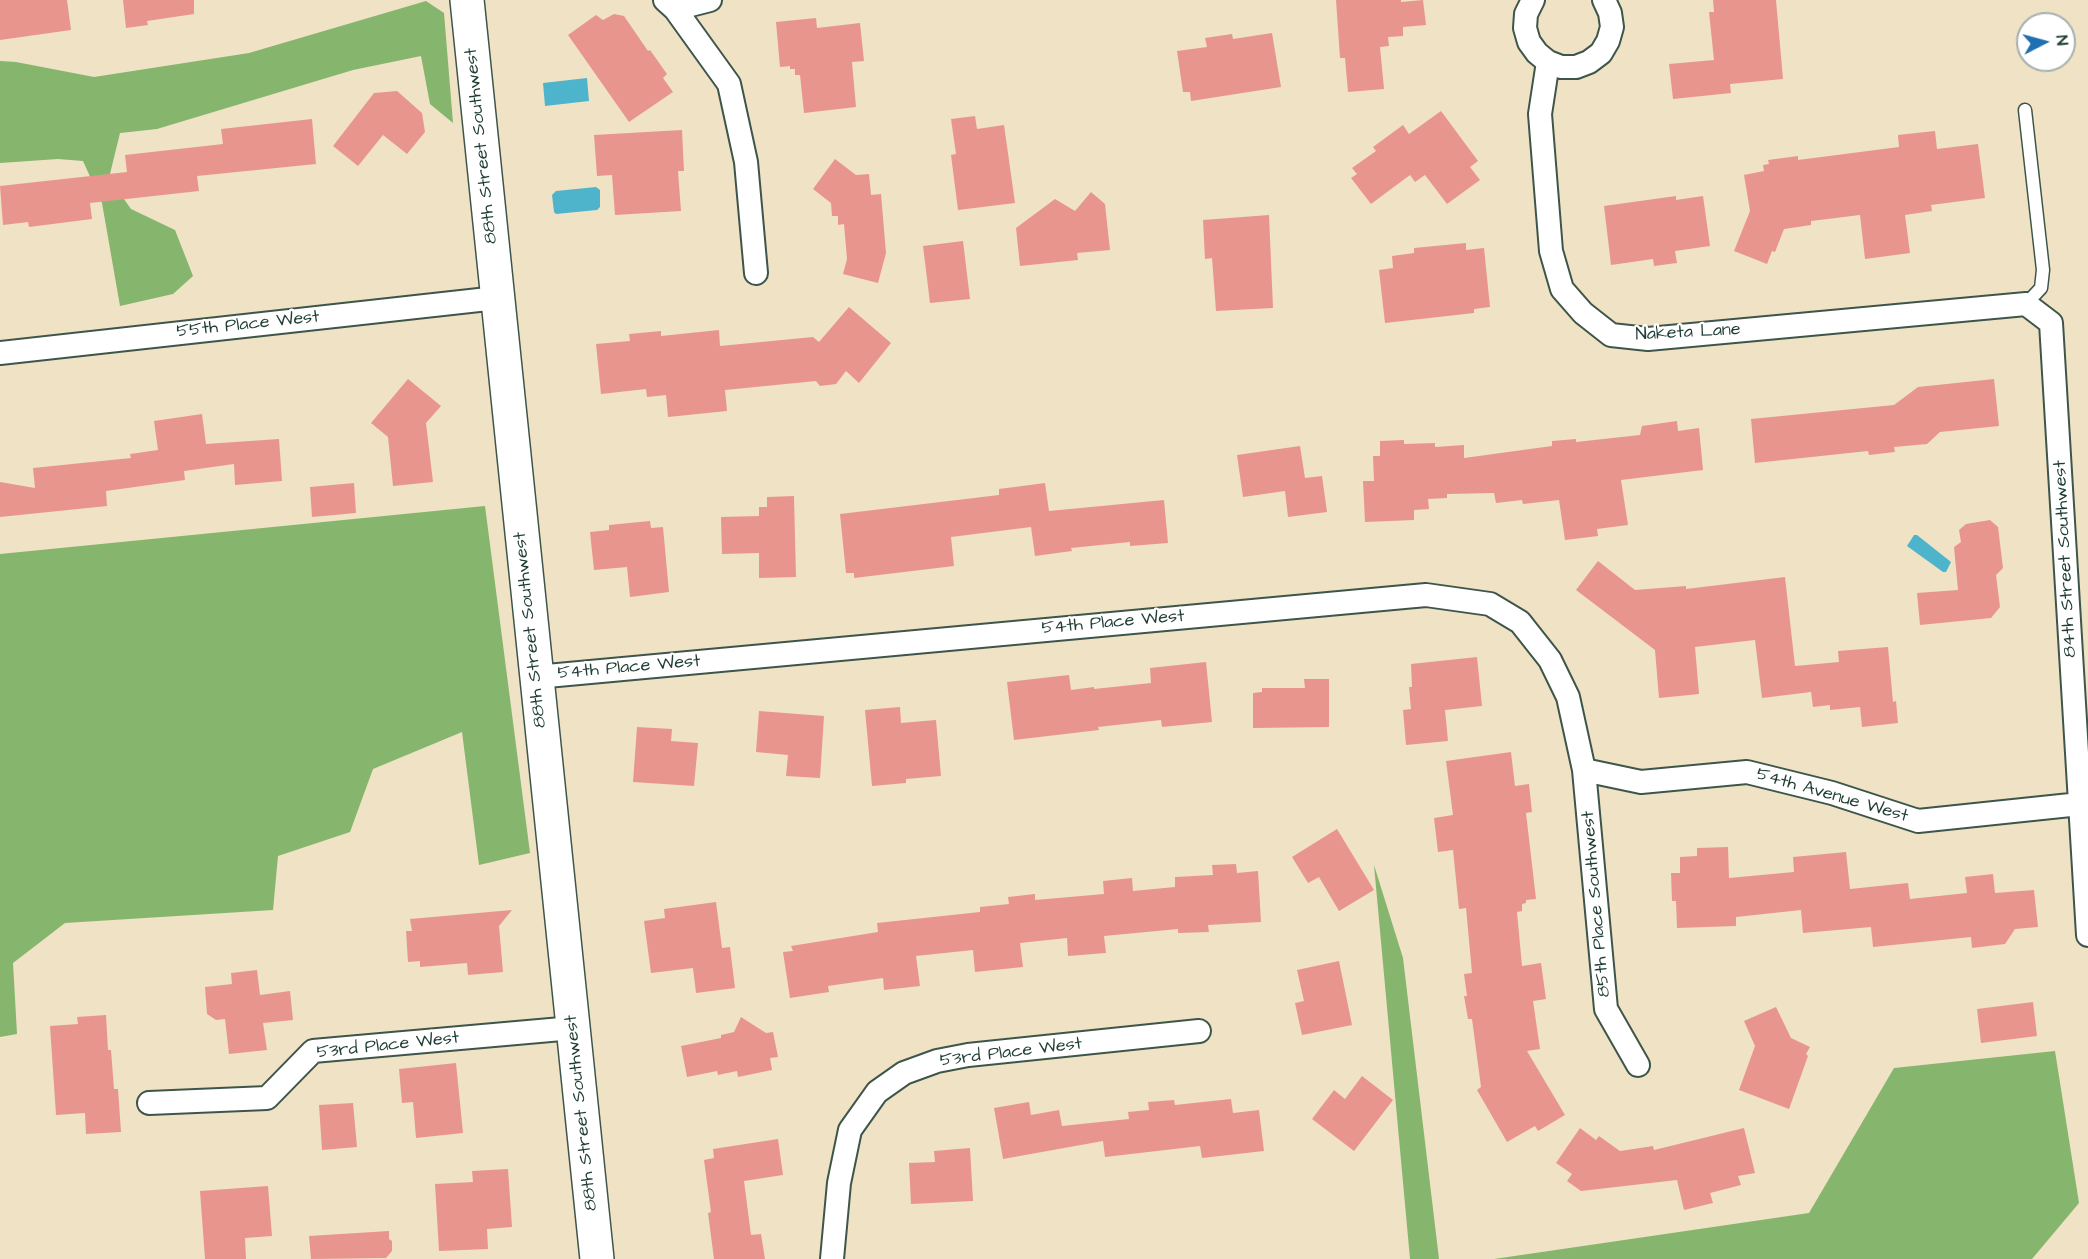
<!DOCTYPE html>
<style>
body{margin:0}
#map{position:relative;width:2088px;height:1259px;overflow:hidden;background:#f0e2c5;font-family:"Architects Daughter",sans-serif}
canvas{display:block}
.north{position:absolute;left:2016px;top:12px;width:60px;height:60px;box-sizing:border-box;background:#fff;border:2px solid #a5b1ae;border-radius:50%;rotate:84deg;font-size:16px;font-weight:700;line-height:24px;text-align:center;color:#1f3d34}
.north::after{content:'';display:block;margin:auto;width:21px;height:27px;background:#1f6fb2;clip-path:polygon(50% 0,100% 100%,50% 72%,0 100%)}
</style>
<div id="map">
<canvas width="2088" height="1259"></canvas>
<div class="north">N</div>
</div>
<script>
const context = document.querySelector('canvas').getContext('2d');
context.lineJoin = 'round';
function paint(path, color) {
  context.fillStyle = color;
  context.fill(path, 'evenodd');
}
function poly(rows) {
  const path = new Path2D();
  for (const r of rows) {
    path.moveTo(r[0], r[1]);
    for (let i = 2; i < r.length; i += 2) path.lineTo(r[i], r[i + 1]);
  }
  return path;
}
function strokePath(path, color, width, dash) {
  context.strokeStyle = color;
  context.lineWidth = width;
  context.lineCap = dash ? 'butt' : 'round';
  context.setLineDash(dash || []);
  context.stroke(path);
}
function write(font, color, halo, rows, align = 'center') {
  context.font = font + ' "Architects Daughter",sans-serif';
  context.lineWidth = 4.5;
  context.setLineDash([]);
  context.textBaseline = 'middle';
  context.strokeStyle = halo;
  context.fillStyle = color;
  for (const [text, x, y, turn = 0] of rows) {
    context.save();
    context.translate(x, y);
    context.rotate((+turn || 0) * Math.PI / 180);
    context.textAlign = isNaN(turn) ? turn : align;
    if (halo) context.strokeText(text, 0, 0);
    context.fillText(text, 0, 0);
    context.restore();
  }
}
paint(poly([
 [426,1,444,13,453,123,430,104,421,56,353,70,157,129,120,133,109,178,131,209,175,230,193,276,173,294,120,306,102,203,83,161,58,159,0,163,0,61,16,62,94,77,249,53],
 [485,506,530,853,479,865,462,732,373,769,350,832,278,856,273,910,65,923,13,963,17,1034,0,1037,0,554],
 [1374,865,1403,958,1439,1259,1410,1259],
 [2055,1051,2079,1203,2032,1259,1494,1259,1809,1213,1894,1068]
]), '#86b56e');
paint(poly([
 [587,78,589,101,545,106,543,83],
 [596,187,600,190,600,207,597,210,556,214,554,212,552,195,556,191],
 [1914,535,1917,535,1951,562,1946,572,1943,572,1907,546]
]), '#4eb4cc');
paint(poly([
 [0,0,67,0,71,30,0,40],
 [123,0,194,0,194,14,147,21,148,25,126,28],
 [1336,0,1401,0,1401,2,1423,0,1426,25,1403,27,1403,36,1388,37,1389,46,1380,47,1384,89,1348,92,1345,58,1340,58],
 [1713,0,1776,0,1783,79,1730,84,1731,93,1673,99,1669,64,1714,60,1709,12,1714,12],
 [614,14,624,16,648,51,650,50,667,74,663,78,673,92,629,122,568,35,596,15,603,20],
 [816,18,817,28,860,23,864,61,852,62,856,107,804,113,800,75,795,75,795,69,790,69,790,66,780,67,776,22],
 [1272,33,1281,87,1191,101,1190,92,1183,92,1177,51,1207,47,1205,38,1232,34,1233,39],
 [397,91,422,113,425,132,407,154,383,135,358,166,333,146,374,93],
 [1441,111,1478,161,1470,167,1480,180,1447,204,1425,175,1415,182,1410,175,1371,204,1351,178,1357,174,1352,168,1376,151,1373,147,1403,125,1409,134],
 [975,116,977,129,1004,125,1015,203,958,210,951,155,956,154,951,119],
 [312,119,316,164,197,176,199,191,90,203,92,219,29,227,28,222,3,225,0,186,127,172,125,155,223,144,221,129],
 [682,130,684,171,678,171,681,211,615,215,612,175,597,176,594,135],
 [1935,131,1937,149,1978,144,1985,198,1931,205,1932,211,1905,215,1910,253,1865,259,1860,215,1811,221,1811,225,1784,229,1775,252,1772,251,1767,264,1734,251,1750,211,1744,175,1764,171,1763,165,1769,164,1768,160,1798,156,1798,160,1899,147,1898,135],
 [835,159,856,175,869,174,871,195,881,194,886,253,878,283,843,274,847,259,844,224,838,225,838,216,832,216,831,203,813,189],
 [1091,192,1105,204,1110,250,1077,253,1078,260,1020,266,1016,228,1055,199,1075,211],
 [1676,196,1676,200,1703,196,1710,246,1675,251,1677,263,1654,266,1653,259,1611,265,1604,206],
 [1269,215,1273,308,1216,311,1212,258,1205,259,1203,220],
 [963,241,970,299,930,303,923,246],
 [1466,243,1466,250,1484,248,1490,307,1474,309,1474,313,1385,323,1379,270,1393,268,1392,256,1414,253,1414,248],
 [849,307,891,343,859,383,846,371,836,384,820,386,816,381,725,390,727,411,668,417,666,395,647,397,646,389,601,394,596,344,630,341,629,334,661,331,661,336,719,330,720,346,813,337,819,342],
 [408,379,441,406,426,423,433,482,393,486,388,437,371,423],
 [1994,379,1999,426,1940,432,1927,444,1894,447,1895,452,1869,455,1868,451,1755,463,1751,419,1894,405,1918,387],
 [202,414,206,444,279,439,282,481,235,485,234,464,184,471,185,480,106,491,107,506,0,517,0,482,35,488,33,468,131,458,130,454,158,450,154,421],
 [1677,421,1678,431,1699,428,1703,470,1621,480,1628,525,1597,529,1598,536,1565,540,1559,500,1523,504,1522,500,1496,503,1494,493,1447,494,1447,498,1428,499,1429,509,1414,510,1414,520,1365,522,1363,481,1374,481,1373,456,1380,456,1380,441,1404,440,1404,444,1435,443,1435,447,1464,445,1464,458,1552,446,1552,441,1576,439,1576,442,1640,435,1642,426],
 [1300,446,1305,478,1322,476,1327,512,1288,517,1285,491,1243,497,1237,455],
 [354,483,356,513,312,517,310,487],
 [1045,483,1049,511,1164,500,1168,543,1130,546,1130,542,1071,548,1072,551,1035,556,1031,527,951,537,954,566,854,578,854,573,846,573,840,514,999,495,999,489],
 [794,496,796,577,759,578,759,553,722,554,721,517,759,516,759,507,767,507,767,497],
 [1990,520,1998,527,2003,568,1996,575,2000,607,1991,618,1920,625,1917,593,1958,590,1954,547,1961,542,1959,530,1966,524],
 [650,521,651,528,663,527,669,592,630,597,627,567,594,570,590,532,609,530,609,525],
 [1598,561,1635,590,1686,586,1686,589,1785,577,1795,666,1839,662,1838,651,1888,647,1893,702,1896,701,1898,723,1862,727,1860,707,1830,710,1830,705,1813,707,1811,692,1762,698,1755,640,1695,647,1699,694,1659,698,1655,650,1576,590],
 [1477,657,1482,706,1445,710,1448,741,1406,745,1403,710,1411,709,1409,687,1412,687,1411,664],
 [1206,662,1212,722,1162,727,1161,720,1098,727,1099,730,1014,740,1007,682,1069,675,1071,690,1094,687,1094,689,1151,683,1150,668],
 [1304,679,1329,679,1329,727,1253,728,1253,693,1262,692,1262,688,1305,688],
 [900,707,901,723,936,720,941,776,906,779,906,783,872,786,865,710],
 [759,711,824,716,820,778,786,776,788,755,756,752],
 [637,727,672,729,671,741,698,743,694,786,633,782],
 [1511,752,1515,786,1529,784,1532,812,1526,813,1536,899,1526,900,1526,903,1522,904,1522,911,1517,912,1522,966,1541,963,1546,999,1533,1001,1540,1049,1527,1051,1565,1115,1538,1131,1535,1126,1507,1142,1477,1090,1481,1087,1472,1019,1468,1019,1464,996,1467,996,1464,974,1472,973,1466,908,1459,909,1453,850,1438,852,1434,818,1453,815,1446,761],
 [1337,829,1374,890,1339,911,1319,877,1308,883,1292,857],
 [1728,847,1729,878,1794,872,1793,857,1846,852,1850,889,1908,883,1910,899,1967,893,1965,877,1993,874,1995,893,2034,890,2038,927,2015,929,2005,944,1972,948,1971,937,1873,947,1871,927,1803,933,1801,910,1736,917,1736,926,1677,928,1676,901,1672,901,1671,873,1680,873,1680,857,1697,856,1697,848],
 [1236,864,1237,873,1258,871,1261,922,1208,925,1209,932,1178,933,1178,929,1104,936,1106,953,1068,956,1067,938,1020,943,1023,967,975,972,973,950,916,956,920,986,884,990,883,978,828,986,829,992,790,998,783,952,793,951,791,946,878,932,877,923,980,912,980,907,1009,904,1008,897,1035,894,1035,900,1104,894,1103,881,1132,878,1133,891,1175,887,1175,877,1213,875,1212,865],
 [716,902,722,948,730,947,735,988,696,993,693,968,651,973,644,921,665,918,664,909],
 [512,910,499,926,503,972,468,975,467,963,420,967,420,961,408,962,406,931,412,931,410,919],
 [1339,961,1352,1025,1302,1035,1295,1003,1304,1001,1297,970],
 [257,970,260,995,290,991,293,1020,263,1023,267,1050,229,1054,225,1019,216,1020,207,1014,205,987,232,984,231,973],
 [2033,1002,2037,1036,1981,1043,1977,1009],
 [1776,1007,1791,1038,1810,1047,1806,1054,1808,1056,1789,1109,1739,1090,1755,1046,1744,1021],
 [106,1015,108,1050,111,1050,114,1089,118,1089,121,1132,86,1134,85,1113,56,1115,50,1026,78,1024,77,1017],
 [741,1017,766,1033,773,1032,778,1057,770,1058,772,1070,738,1077,737,1071,718,1075,717,1071,687,1077,681,1046,721,1038,721,1035,734,1032],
 [456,1063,463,1133,416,1138,413,1102,402,1103,399,1069],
 [1362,1076,1393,1100,1354,1151,1312,1119,1334,1090,1345,1099],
 [1231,1099,1233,1113,1259,1110,1264,1151,1202,1158,1200,1146,1105,1157,1103,1141,1003,1159,994,1108,1029,1102,1031,1115,1059,1110,1062,1126,1129,1119,1128,1112,1149,1110,1148,1102,1174,1100,1175,1105],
 [353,1103,357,1147,322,1150,319,1105],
 [1580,1128,1596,1140,1599,1136,1620,1151,1653,1146,1654,1150,1744,1128,1755,1173,1738,1176,1741,1185,1710,1193,1713,1203,1684,1210,1677,1180,1581,1191,1567,1181,1572,1174,1556,1163],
 [778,1139,783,1175,744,1181,751,1235,761,1234,765,1259,714,1259,708,1213,711,1212,704,1160,714,1158,713,1149],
 [970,1148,973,1201,911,1204,909,1163,935,1162,934,1151],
 [508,1169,512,1227,487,1229,488,1249,439,1251,435,1184,473,1182,472,1171],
 [268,1186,272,1236,245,1238,246,1259,205,1259,200,1191],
 [389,1231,389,1239,392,1241,392,1251,386,1258,311,1259,309,1236]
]), '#e8968d');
const lane = poly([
 [2025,110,2043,270,2041,288,2026,304]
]);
const street = poly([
 [665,0,675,9,729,84,746,162,756,273],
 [1533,0,1526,14,1525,28,1529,42,1537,53,1548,62,1561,67,1576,67,1589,62,1601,53,1608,41,1612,27,1610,13,1604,0],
 [675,9,710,0],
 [1548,62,1540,114,1551,251,1562,289,1583,313,1611,335,1648,339,2026,304,2051,323,2088,935],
 [0,353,497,298],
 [536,677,1426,595,1490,604,1520,622,1550,660,1568,697,1584,770,1606,1009,1638,1065],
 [1584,770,1641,782,1747,772,1832,793,1918,821,2080,804],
 [149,1103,267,1098,313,1051,573,1028],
 [832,1259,839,1183,850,1130,877,1092,904,1073,937,1061,968,1055,1199,1031]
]);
const secondary = poly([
 [467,0,597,1259]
]);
strokePath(lane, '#3e564a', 15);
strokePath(street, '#3e564a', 26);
strokePath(secondary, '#3e564a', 36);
strokePath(lane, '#fff', 12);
strokePath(street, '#fff', 22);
strokePath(secondary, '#fff', 33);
write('18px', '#1f3d34', '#fff', [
 ["88th Street Southwest",482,146,-96],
 ["55th Place West",248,325,-6],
 ["Naketa Lane",1688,333,-3],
 ["84th Street Southwest",2066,559,-93],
 ["54th Place West",1113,623,-5],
 ["88th Street Southwest",531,630,-96],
 ["54th Place West",629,668,-5],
 ["54th Avenue West",1832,796,16],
 ["85th Place Southwest",1597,904,-95],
 ["53rd Place West",388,1046,-6],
 ["53rd Place West",1011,1053,-7],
 ["88th Street Southwest",582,1113,-96]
]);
</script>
